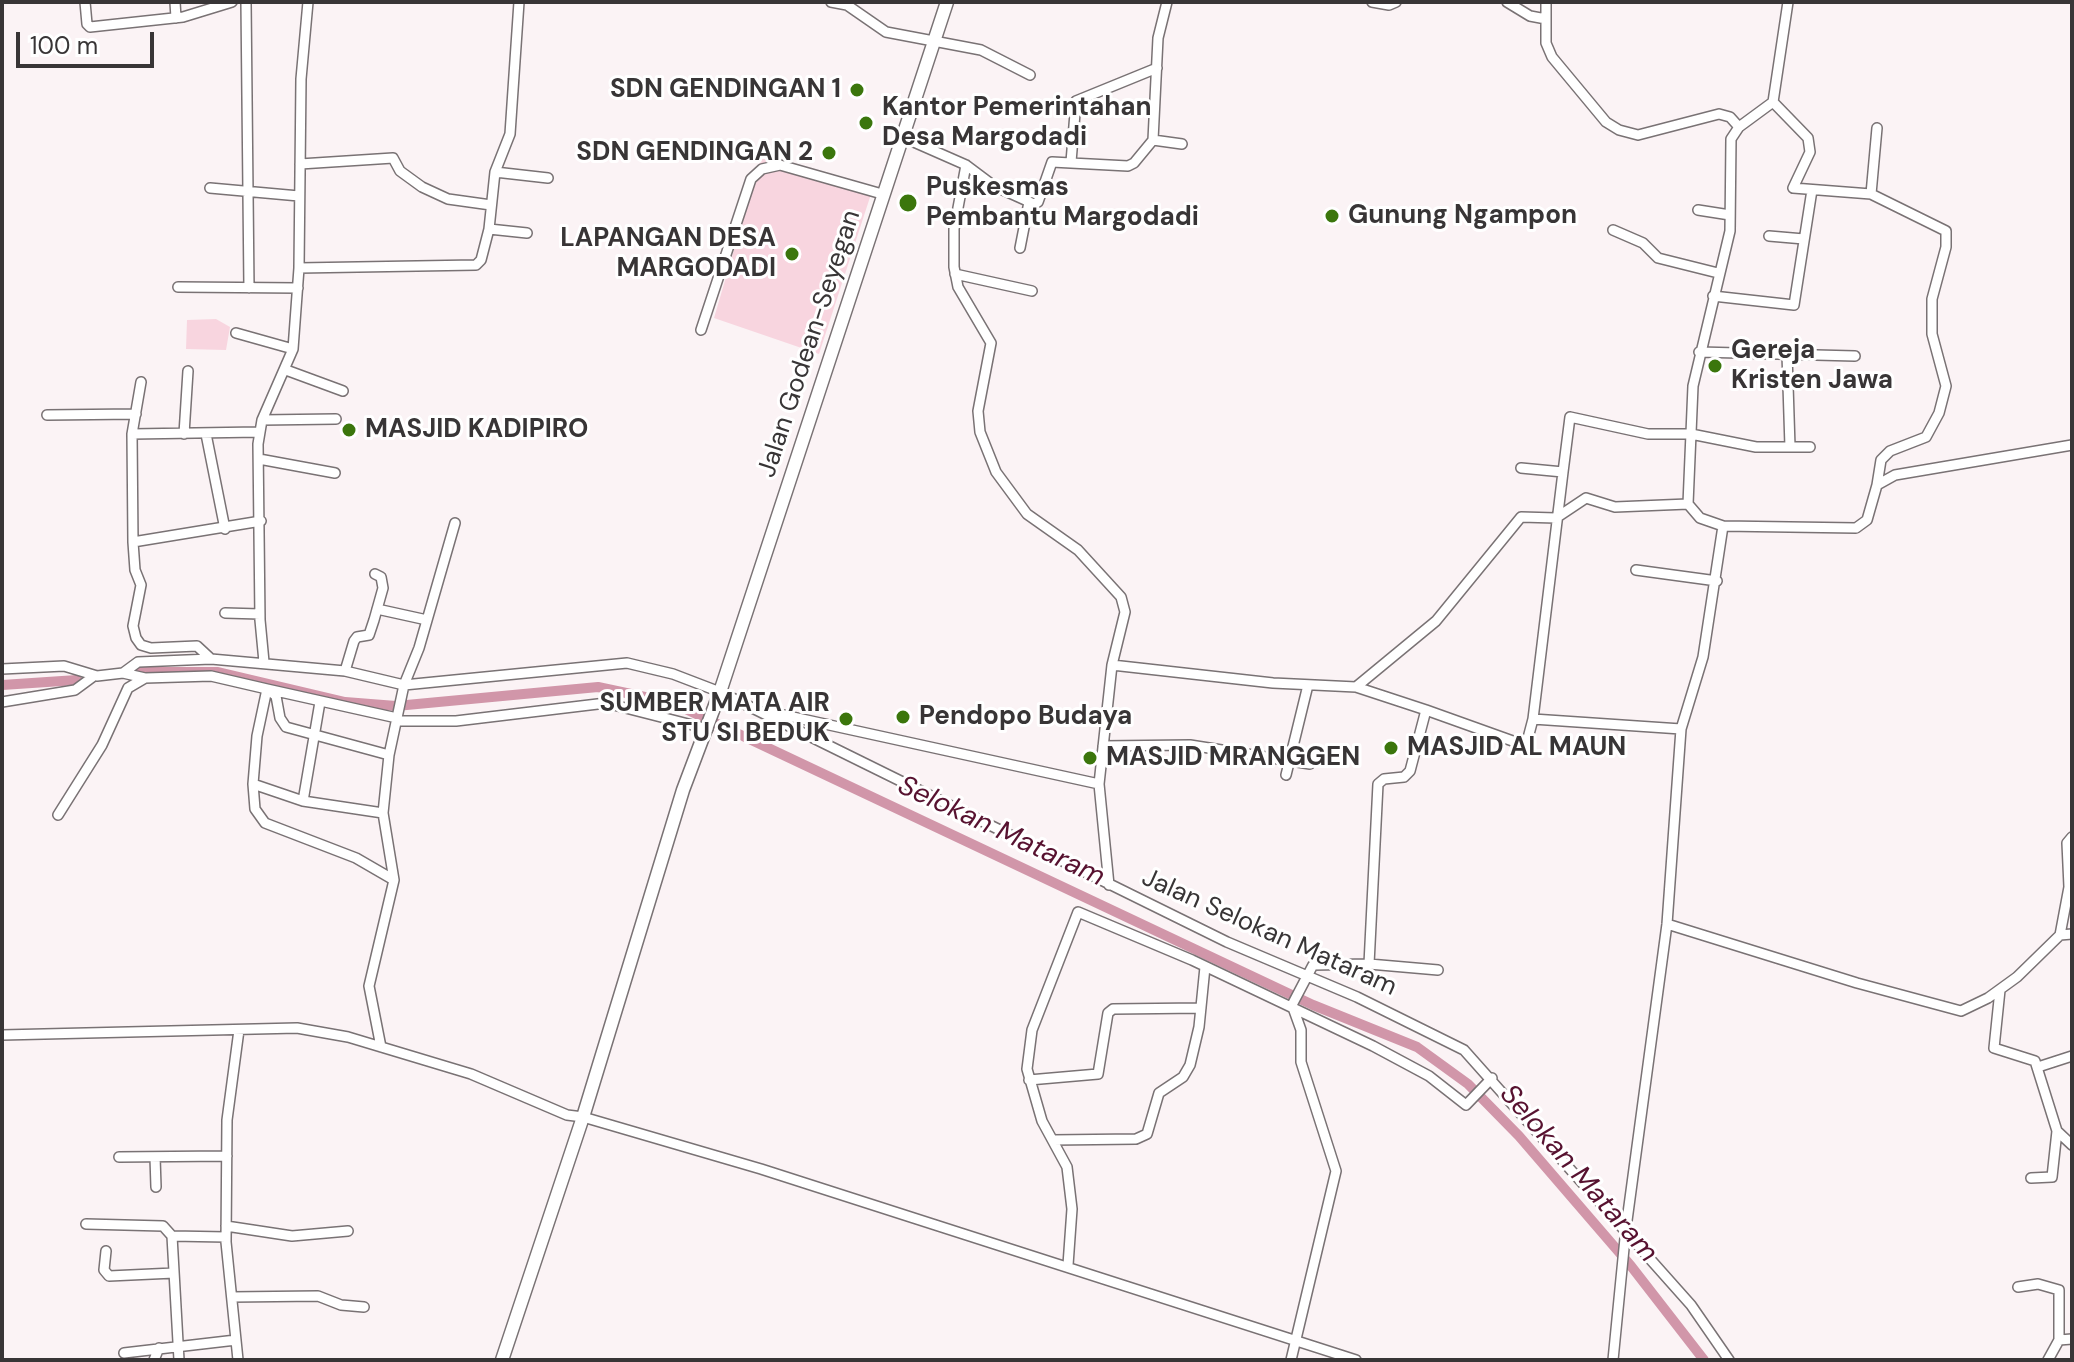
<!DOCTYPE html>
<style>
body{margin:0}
#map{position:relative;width:2074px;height:1362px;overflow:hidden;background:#fbf3f5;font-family:"DM Sans",sans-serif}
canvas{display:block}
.frame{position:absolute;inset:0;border:4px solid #383536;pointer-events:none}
.scale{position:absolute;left:16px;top:32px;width:138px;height:36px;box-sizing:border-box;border:4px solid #383536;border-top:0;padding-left:10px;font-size:24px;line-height:28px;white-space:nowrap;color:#383536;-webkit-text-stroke:6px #fff;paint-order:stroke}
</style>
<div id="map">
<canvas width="2074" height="1362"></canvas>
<div class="frame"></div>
<div class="scale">100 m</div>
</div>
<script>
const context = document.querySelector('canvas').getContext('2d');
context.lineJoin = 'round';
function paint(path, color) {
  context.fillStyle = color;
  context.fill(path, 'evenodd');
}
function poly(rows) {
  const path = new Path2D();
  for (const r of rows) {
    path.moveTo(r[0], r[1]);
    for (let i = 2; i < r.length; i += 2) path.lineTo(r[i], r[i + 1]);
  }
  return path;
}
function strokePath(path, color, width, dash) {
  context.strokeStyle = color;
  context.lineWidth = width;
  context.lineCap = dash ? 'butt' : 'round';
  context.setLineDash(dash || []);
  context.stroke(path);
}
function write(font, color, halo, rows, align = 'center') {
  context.font = font + ' "DM Sans",sans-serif';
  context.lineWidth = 6;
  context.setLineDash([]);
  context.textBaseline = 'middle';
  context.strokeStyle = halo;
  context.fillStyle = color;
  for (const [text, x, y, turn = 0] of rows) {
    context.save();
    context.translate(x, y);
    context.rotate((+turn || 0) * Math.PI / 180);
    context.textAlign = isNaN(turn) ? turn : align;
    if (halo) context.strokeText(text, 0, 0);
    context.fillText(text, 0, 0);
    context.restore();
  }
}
paint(poly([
 [761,158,872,191,819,354,714,318],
 [216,319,230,327,226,350,186,349,187,320]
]), '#f8d5df');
strokePath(poly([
 [136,672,218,672,345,702,396,706,598,687,673,703,1313,1005,1417,1047,1468,1084,1519,1136,1631,1266,1704,1360],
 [2,685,77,680]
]), '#d196a9', 10);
const minor = poly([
 [85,2,87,24,90,27,183,17,232,2],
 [175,2,176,18],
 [246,2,249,288],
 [831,2,847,5,886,32,981,50,1030,75],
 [1372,2,1389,5,1396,2],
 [1507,2,1530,16,1546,19],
 [1546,2,1546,43,1552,57,1606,122,1619,130,1638,135,1719,114,1730,117,1739,127],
 [1773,102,1808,138,1810,152,1793,188,1871,194,1946,231,1946,247,1932,299,1932,334,1946,386,1939,413,1926,437,1890,451,1881,460,1877,485],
 [900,136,966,165,994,186,1034,204,1038,202,1052,162,1128,166,1134,163,1153,140,1158,38,1167,2],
 [1153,140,1182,144],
 [1071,162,1076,101,1157,68],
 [300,164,393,158,400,171,422,187,448,199,491,205],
 [966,165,954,229,954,267,958,287,991,343,978,411,980,432,996,472,1027,514,1078,550,1121,597,1125,612,1112,665],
 [495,172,510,134,519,2],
 [210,188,299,196],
 [1871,194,1877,128],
 [1698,210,1730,215],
 [489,229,527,233],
 [1613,230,1643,243,1658,258,1718,273],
 [1769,236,1804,239],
 [1020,248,1029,202],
 [299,268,476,265,481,260,489,229,495,172,548,178],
 [955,274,1032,291],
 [178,287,298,288],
 [1713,296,1794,305,1812,190],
 [701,330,751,179,762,169,780,165,882,194],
 [236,333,293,349],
 [1699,352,1855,356],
 [1787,354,1790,447],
 [286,370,343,391],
 [47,415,136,414],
 [262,420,336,419],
 [132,434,141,382],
 [184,434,188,371],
 [206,434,225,529],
 [259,459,335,473],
 [1521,468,1563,472,1533,719],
 [1563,472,1570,417,1648,434,1691,434,1756,447,1810,447],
 [1723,526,1856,528,1867,520,1877,485,1895,475,2072,445],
 [133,542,261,521],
 [1636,570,1717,581],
 [377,609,427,620],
 [225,613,260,614],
 [211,659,197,646,151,648,141,645,136,638,133,626,141,585,135,570,133,542,132,434,259,432],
 [264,662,260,620,258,444,262,420,293,349,299,268,301,79,308,2],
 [2,669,64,666,97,676,123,673,138,662,211,659,345,671,404,685,627,663,673,674,720,692,1227,942,1357,997,1464,1050,1691,1305,1729,1360],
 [345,671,354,641,357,637,369,635,374,620,383,588,381,577,375,574],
 [123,673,145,678,211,676,267,689,276,696,280,718,286,727,389,755],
 [1356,687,1436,621,1521,517,1556,518,1586,498,1615,507,1688,504],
 [2,702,75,690,94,676],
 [1426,710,1521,744,1528,738,1533,719,1681,729],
 [770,712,1099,784],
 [397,721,456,721,606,703,708,729],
 [1103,746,1190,745,1310,764],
 [1286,775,1308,685],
 [253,784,257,736,267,689,397,718],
 [303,801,320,702],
 [383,813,303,801,253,784,255,809,265,823,356,858,394,880],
 [58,815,102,745,128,688,145,678],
 [1109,885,1099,784,1112,665,1273,683,1356,687,1426,710,1410,771,1404,777,1384,779,1378,784,1369,964,1313,965,1292,1005,1301,1030,1301,1062,1336,1171,1291,1360],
 [1667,924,1857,983,1961,1011,1988,998,2017,977,2060,935,2072,934],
 [2060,935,2069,887,2067,843,2072,837],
 [1369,964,1438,970],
 [2000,990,1994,1048,2035,1061,2057,1131,2072,1145],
 [2,1035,297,1028,348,1037,471,1074,567,1115,583,1117,761,1169,1356,1360],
 [381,1047,369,986,394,880,383,813,389,755,404,685,419,648,455,523],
 [2038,1067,2072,1056],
 [1029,1080,1098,1074,1108,1013,1113,1009,1201,1008],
 [1053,1140,1136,1139,1147,1134,1159,1093,1183,1077,1190,1065,1199,1027,1205,967],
 [119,1157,227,1156],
 [155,1157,156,1187],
 [2031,1178,2052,1177,2057,1131],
 [86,1224,163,1226,172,1236,226,1237],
 [226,1226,292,1236,348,1231],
 [172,1236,179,1360],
 [106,1251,104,1270,109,1276,174,1273],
 [1068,1265,1072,1209,1067,1167,1042,1121,1027,1069,1032,1030,1078,912,1192,960,1373,1046,1429,1076,1466,1105,1492,1078],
 [2018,1287,2038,1284,2059,1290,2059,1340],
 [232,1297,318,1296,341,1305,364,1307],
 [124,1353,236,1340],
 [154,1360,159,1348],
 [238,1360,226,1242,227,1120,239,1030],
 [1613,1360,1626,1228,1667,924,1681,729,1703,657,1723,526,1700,518,1688,504,1693,386,1730,231,1731,139,1739,127,1773,102,1788,2],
 [2048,1360,2059,1340,2072,1339]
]);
const secondary = poly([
 [502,1360,583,1117,683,790,720,692,947,2]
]);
strokePath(minor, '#797274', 12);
strokePath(secondary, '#797274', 15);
strokePath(minor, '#fff', 9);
strokePath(secondary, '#fff', 12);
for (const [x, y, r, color] of [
 [857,90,8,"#3b760c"],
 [866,123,8,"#3b760c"],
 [829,153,8,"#3b760c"],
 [908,203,10,"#3b760c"],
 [1332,216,8,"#3b760c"],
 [792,254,8,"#3b760c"],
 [1715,366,8,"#3b760c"],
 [349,430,8,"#3b760c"],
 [903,717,8,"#3b760c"],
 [846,719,8,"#3b760c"],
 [1391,748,8,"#3b760c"],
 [1090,758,8,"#3b760c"]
]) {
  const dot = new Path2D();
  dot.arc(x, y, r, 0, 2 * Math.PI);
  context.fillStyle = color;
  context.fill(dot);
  strokePath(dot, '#fff', 3);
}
write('bold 26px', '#383536', '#fff', [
 ["SDN GENDINGAN 1",841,90,"right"],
 ["Kantor Pemerintahan",882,108],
 ["Desa Margodadi",882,138],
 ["SDN GENDINGAN 2",813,153,"right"],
 ["Puskesmas",926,188],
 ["Pembantu Margodadi",926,218],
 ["Gunung Ngampon",1348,216],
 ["LAPANGAN DESA",776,239,"right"],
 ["MARGODADI",776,269,"right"],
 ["Gereja",1731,351],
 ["Kristen Jawa",1731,381],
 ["MASJID KADIPIRO",365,430],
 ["SUMBER MATA AIR",830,704,"right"],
 ["STU SI BEDUK",830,734,"right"],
 ["Pendopo Budaya",919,717],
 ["MASJID AL MAUN",1407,748],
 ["MASJID MRANGGEN",1106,758]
], 'left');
write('26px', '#383536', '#fff', [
 ["Jalan Godean-Seyegan",810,344,-72],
 ["Jalan Selokan Mataram",1269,933,24]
]);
write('italic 28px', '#571230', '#fff', [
 ["Selokan Mataram",1001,832,25],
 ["Selokan Mataram",1578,1174,49]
]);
</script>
